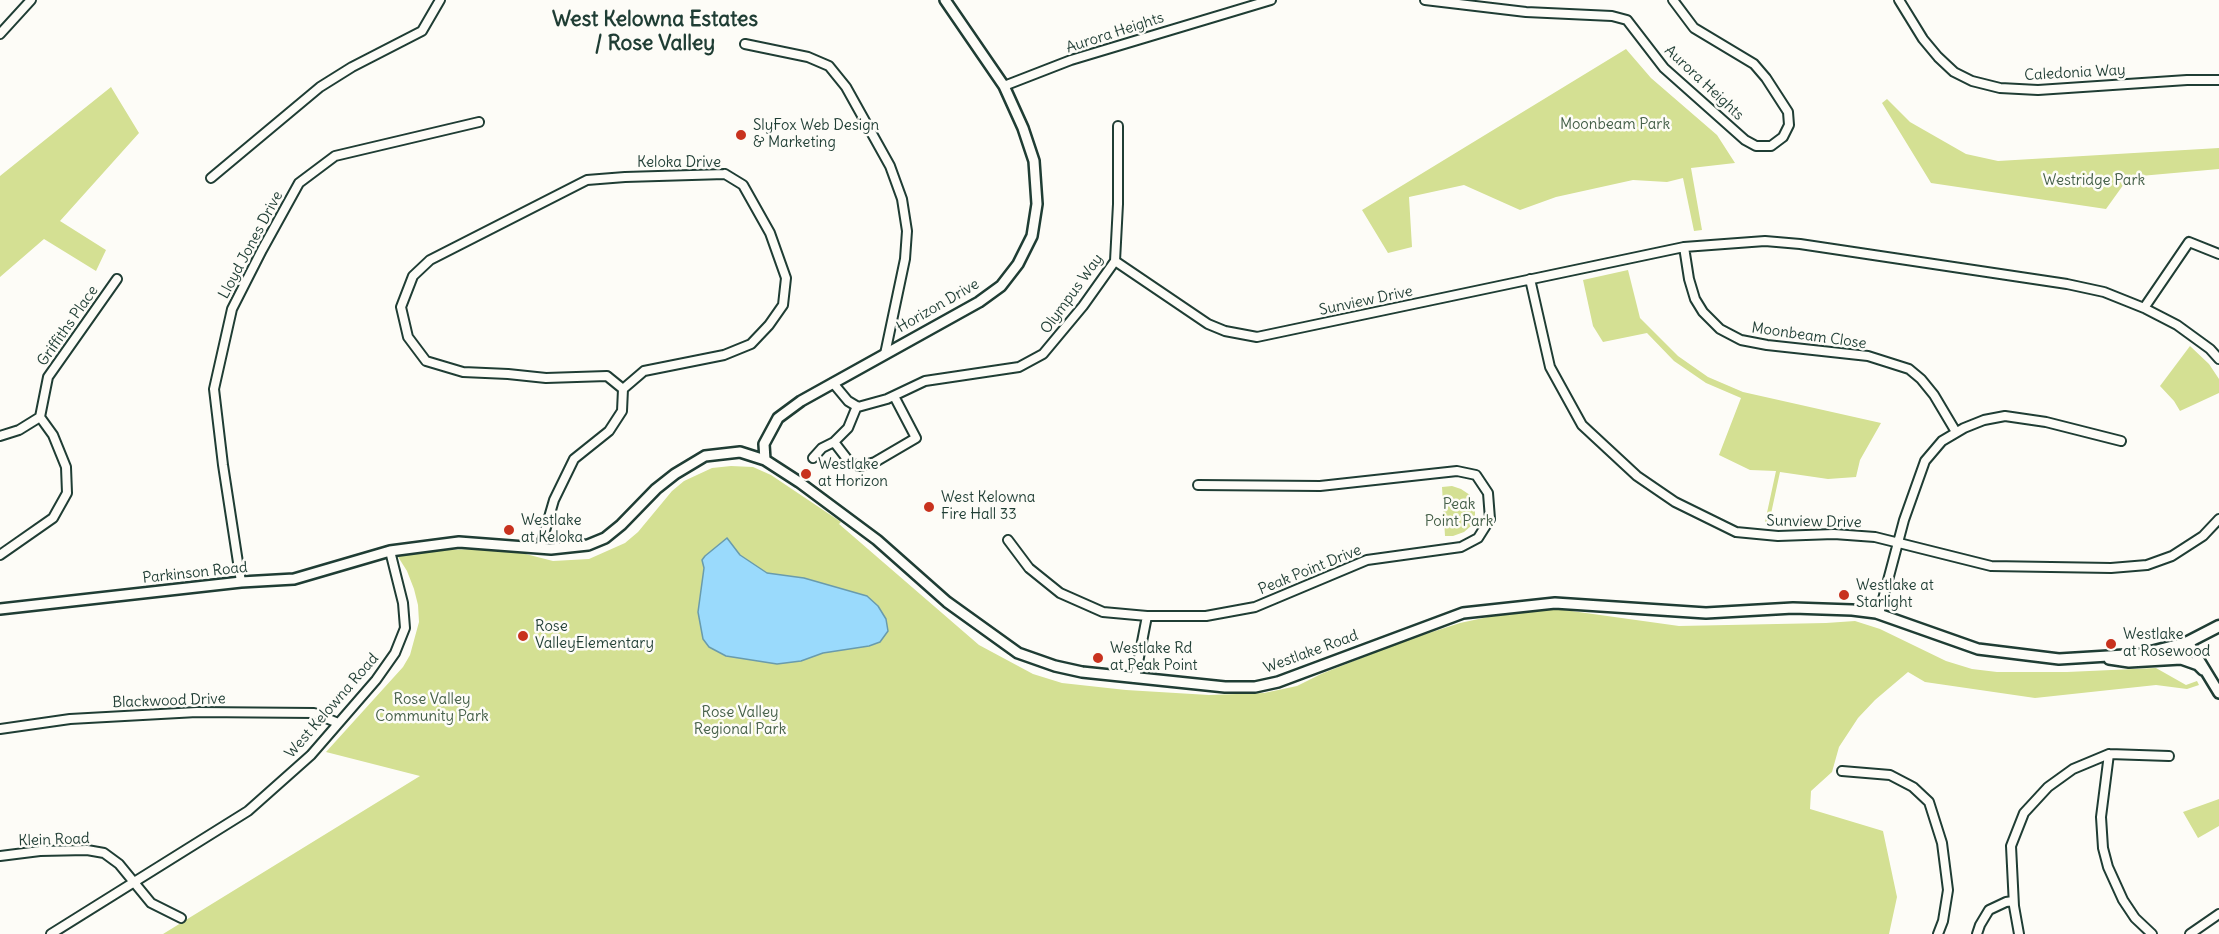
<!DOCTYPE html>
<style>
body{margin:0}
canvas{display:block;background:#fdfcf7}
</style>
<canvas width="2219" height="934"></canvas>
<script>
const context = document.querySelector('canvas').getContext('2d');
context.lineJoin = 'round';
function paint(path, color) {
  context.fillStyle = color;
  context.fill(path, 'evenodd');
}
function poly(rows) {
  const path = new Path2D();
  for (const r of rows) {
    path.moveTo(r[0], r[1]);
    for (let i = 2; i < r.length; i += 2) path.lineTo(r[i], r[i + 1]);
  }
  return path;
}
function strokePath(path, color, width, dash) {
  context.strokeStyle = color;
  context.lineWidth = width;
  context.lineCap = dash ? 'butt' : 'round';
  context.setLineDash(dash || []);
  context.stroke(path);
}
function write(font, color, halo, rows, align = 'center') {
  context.font = font + ' Delius,sans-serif';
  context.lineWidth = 5;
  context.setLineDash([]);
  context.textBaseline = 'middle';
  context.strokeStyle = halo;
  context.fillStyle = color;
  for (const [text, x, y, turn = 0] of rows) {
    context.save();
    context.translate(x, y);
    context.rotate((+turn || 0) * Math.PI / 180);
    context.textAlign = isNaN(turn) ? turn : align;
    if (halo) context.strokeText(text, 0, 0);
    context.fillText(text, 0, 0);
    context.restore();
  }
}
paint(poly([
 [1626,49,1651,78,1717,135,1735,163,1691,168,1702,230,1694,231,1683,178,1667,182,1633,180,1556,197,1520,210,1464,185,1409,197,1412,247,1388,253,1362,210],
 [111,87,139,133,60,221,106,250,96,271,44,239,0,277,0,176],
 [1887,99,1910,122,1966,154,1998,161,2219,148,2219,169,2129,177,2106,209,1931,183,1882,103],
 [1628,270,1640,318,1678,356,1708,377,1743,392,1881,423,1860,460,1856,477,1828,479,1780,472,1769,523,1765,522,1776,471,1750,470,1719,455,1741,398,1706,383,1674,361,1647,333,1603,342,1593,326,1583,280],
 [2190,346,2209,364,2219,379,2219,393,2180,411,2174,401,2160,386],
 [731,466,753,467,771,475,841,522,839,524,979,645,1033,674,1062,683,1126,690,1209,695,1264,693,1297,686,1321,674,1404,641,1460,623,1511,612,1557,609,1679,626,1826,623,1855,621,1880,629,1946,661,1972,669,1997,672,2067,672,2156,668,2186,685,2197,681,2199,685,2187,689,2156,685,2035,698,1925,682,1908,672,1875,700,1858,718,1839,747,1832,772,1811,791,1810,809,1883,831,1897,897,1889,934,163,934,420,776,326,752,403,667,410,655,419,622,418,605,414,589,407,571,395,552,502,548,553,561,589,559,625,543,638,532,672,491,684,481,712,468],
 [1452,486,1461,489,1470,495,1475,505,1475,516,1471,526,1464,532,1453,536,1445,536,1442,487],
 [2219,799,2219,826,2198,838,2183,812]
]), '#d4e093');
const water = poly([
 [727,538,740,555,767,573,804,578,867,596,878,606,886,619,888,631,880,642,869,646,823,653,801,661,777,664,726,656,709,647,703,639,698,612,704,568,702,560,705,556,727,538]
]);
paint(water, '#9adafc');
strokePath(water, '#699bac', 1.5);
const minor = poly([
 [1425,0,1526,12,1612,16,1627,20,1664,68,1745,140,1756,146,1771,146,1783,137,1789,125,1788,112,1766,78,1754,64,1694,28,1673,0],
 [1899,0,1923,39,1938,57,1954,72,1972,81,2000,88,2038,90,2187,80,2219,80],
 [0,34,31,0],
 [745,44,808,57,829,66,846,87,890,166,902,199,907,231,905,259,885,354],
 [1004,86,1071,60,1271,0],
 [725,174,743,185,770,233,786,278,783,305,769,325,751,344,724,355,644,371,623,389,607,376,546,378,508,374,463,372,426,361,408,337,401,307,413,276,430,260,587,180,625,177,725,174],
 [211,178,320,87,352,67,422,31,440,0],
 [1684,247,1689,279,1695,299,1703,312,1720,329,1741,340,1767,345,1868,356,1909,369,1921,379,1934,395,1956,432],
 [1115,261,1208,324,1225,331,1257,337,1684,247,1765,241,1800,244,2067,284,2104,292,2144,308,2177,325,2210,349,2219,359],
 [1530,279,1550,367,1582,425,1637,476,1675,502,1736,532,1778,536,1834,534,1875,537,1991,566,2111,568,2147,565,2172,556,2203,536,2219,519],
 [2144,308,2189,242,2219,254],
 [833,383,848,401,858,407,887,399,925,381,1019,367,1043,354,1083,306,1115,261,1118,204,1118,126],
 [0,436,19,430,40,417,48,377,117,279],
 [834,442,848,428,857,406],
 [813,458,822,448,834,442,851,464,861,466,875,462,916,438,894,396],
 [1008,540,1029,568,1060,593,1103,612,1147,616,1206,616,1255,607,1367,560,1461,547,1478,538,1490,519,1488,493,1476,475,1457,471,1320,486,1198,485],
 [540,548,554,500,574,459,609,431,622,411,623,389],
 [0,555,53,518,67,493,66,467,53,435,40,417],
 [241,582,223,465,214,389,232,309,262,250,299,183,335,156,479,122],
 [1879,614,1904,520,1925,461,1942,441,1964,428,1984,420,2005,416,2046,422,2121,441],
 [1135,678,1147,616],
 [0,729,70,719,197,712,314,713,338,723],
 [2109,754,2101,817,2103,848,2108,867,2123,900,2135,918,2152,934],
 [1842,771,1890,775,1913,787,1929,802,1942,843,1948,890,1943,921,1938,934],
 [0,856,40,851,87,850,104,853,119,864,151,903,181,918],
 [51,934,248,811,311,755,376,680,395,653,405,628,403,603,390,551],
 [1977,934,1980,925,1989,910,2006,902,2013,901],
 [2019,934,2014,906,2011,846,2024,813,2048,787,2073,769,2109,754,2169,756],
 [2190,934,2219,914]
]);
const tertiary = poly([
 [765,460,764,444,778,418,801,401,979,302,1001,286,1018,264,1032,236,1037,204,1034,161,1023,128,1004,86,945,0],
 [0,609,241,582,294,579,390,551,459,542,551,549,588,545,605,538,621,525,656,489,675,474,705,456,740,452,765,460,799,482,877,540,947,602,1018,653,1055,666,1082,672,1225,687,1255,687,1278,682,1463,613,1555,603,1706,613,1793,608,1852,610,1876,613,1978,649,2059,659,2141,654,2188,642,2219,693],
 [2109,659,2129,662,2181,659,2198,665,2203,670]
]);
const secondary = poly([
 [2188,642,2219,626]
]);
strokePath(minor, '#1f3d34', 12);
strokePath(tertiary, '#1f3d34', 14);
strokePath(secondary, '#1f3d34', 15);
strokePath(minor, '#fdfcf7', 8);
strokePath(tertiary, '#fdfcf7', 9);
strokePath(secondary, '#fdfcf7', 10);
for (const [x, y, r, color] of [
 [741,135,6,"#c8321e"],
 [806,474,6,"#c8321e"],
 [929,507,6,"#c8321e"],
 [509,530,6,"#c8321e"],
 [1844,595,6,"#c8321e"],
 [523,636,6,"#c8321e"],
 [2111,644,6,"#c8321e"],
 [1098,658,6,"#c8321e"]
]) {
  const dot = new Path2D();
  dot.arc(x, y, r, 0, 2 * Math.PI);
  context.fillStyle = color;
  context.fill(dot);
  strokePath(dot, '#fdfcf7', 2);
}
write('15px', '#1f3d34', '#fdfcf7', [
 ["Aurora Heights",1115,33,-18],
 ["Caledonia Way",2075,73,-3],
 ["Aurora Heights",1704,83,43],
 ["Keloka Drive",679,163],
 ["Lloyd Jones Drive",251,245,-62],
 ["Olympus Way",1072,294,-54],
 ["Sunview Drive",1366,301,-12],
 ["Horizon Drive",938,306,-30],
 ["Griffiths Place",68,326,-55],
 ["Moonbeam Close",1809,336,8],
 ["Sunview Drive",1814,522,1],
 ["Peak Point Drive",1310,570,-22],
 ["Parkinson Road",195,573,-6],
 ["Westlake Road",1311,652,-20],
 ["Blackwood Drive",169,701,-2],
 ["West Kelowna Road",332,706,-49],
 ["Klein Road",54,840,-2]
]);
write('15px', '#435e47', '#fdfcf7', [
 ["Moonbeam Park",1615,125],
 ["Westridge Park",2094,181],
 ["Peak",1459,505],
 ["Point Park",1459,522],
 ["Rose Valley",432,700],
 ["Community Park",432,717],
 ["Rose Valley",740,713],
 ["Regional Park",740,730]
]);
write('15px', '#1f3d34', '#fdfcf7', [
 ["SlyFox Web Design",753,126],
 ["& Marketing",753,143],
 ["Westlake",818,465],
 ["at Horizon",818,482],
 ["West Kelowna",941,498],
 ["Fire Hall 33",941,515],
 ["Westlake",521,521],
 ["at Keloka",521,538],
 ["Westlake at",1856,586],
 ["Starlight",1856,603],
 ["Rose",535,627],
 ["ValleyElementary",535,644],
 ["Westlake",2123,635],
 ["at Rosewood",2123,652],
 ["Westlake Rd",1110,649],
 ["at Peak Point",1110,666]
], 'left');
write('bold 21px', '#1f3d34', '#fdfcf7', [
 ["West Kelowna Estates",655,20],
 ["/ Rose Valley",655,44]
]);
</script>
